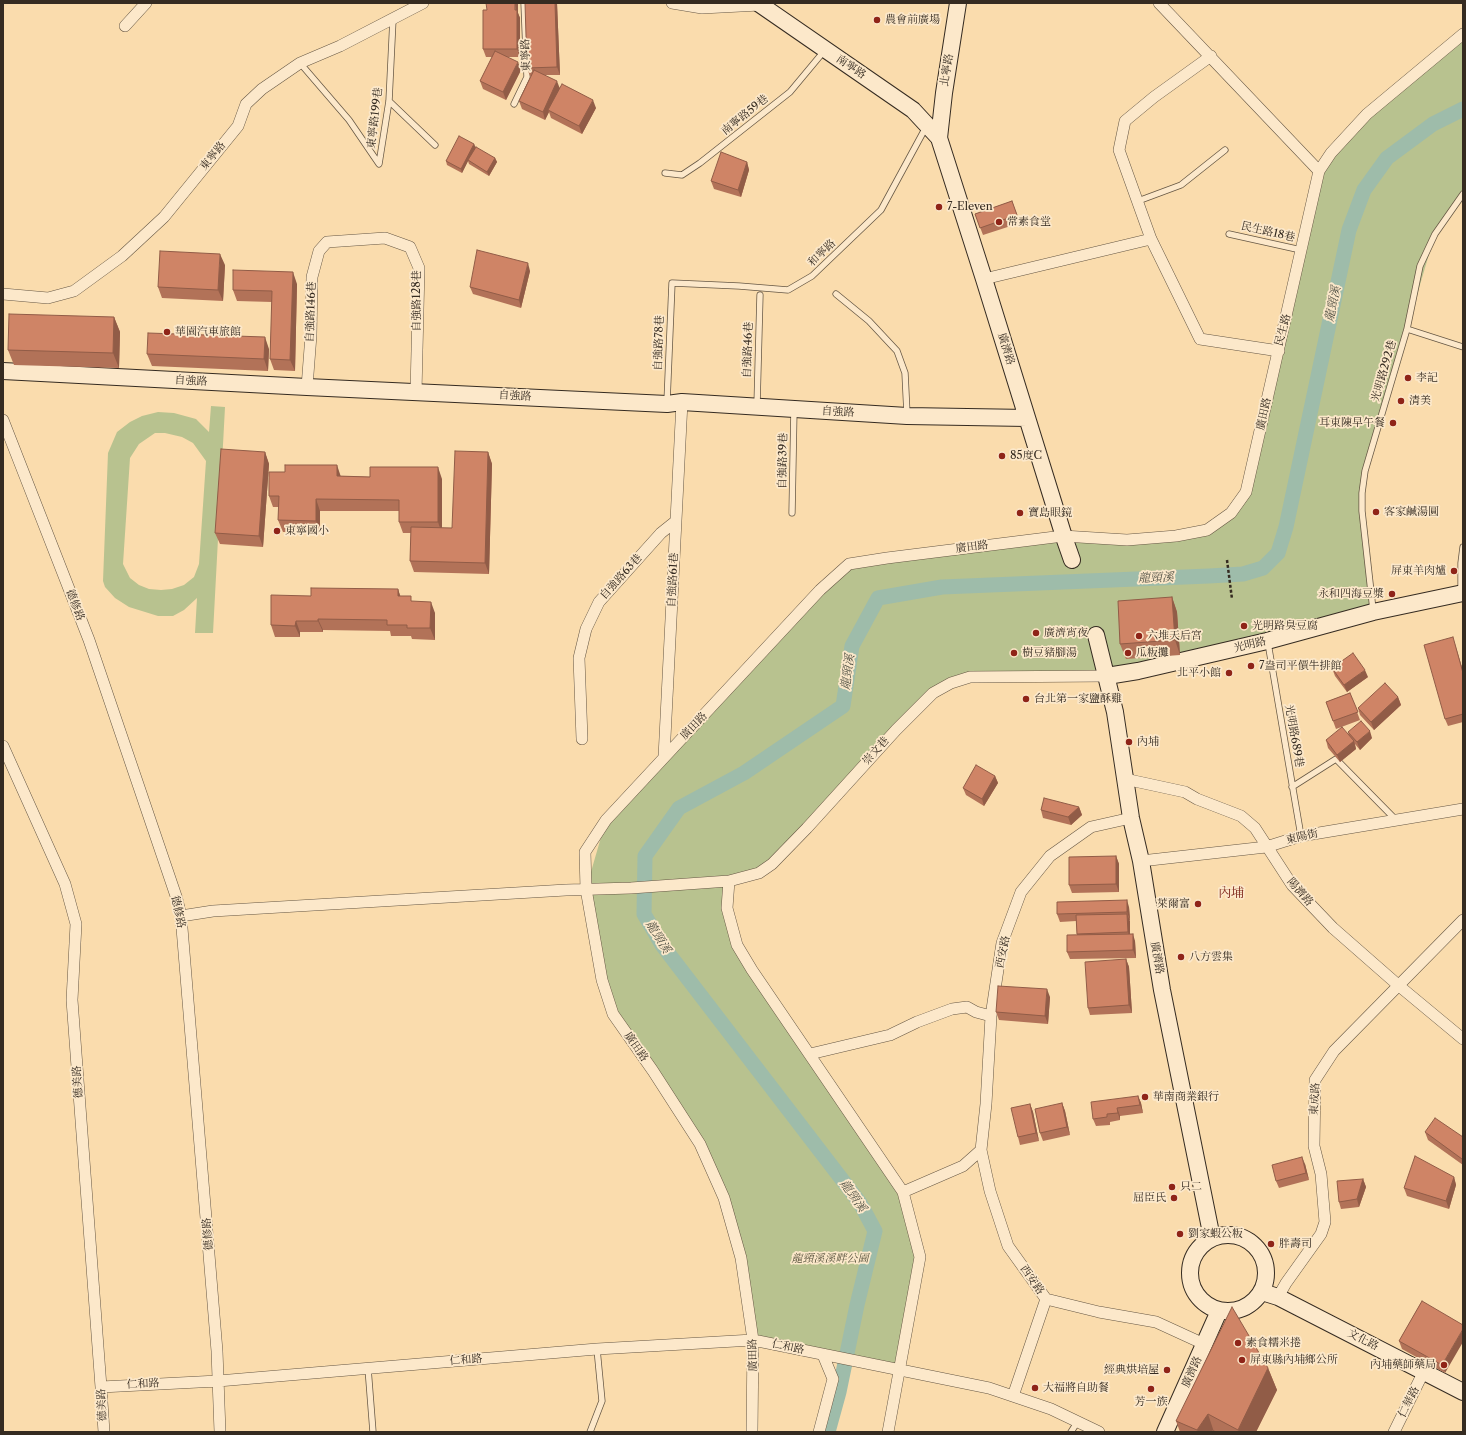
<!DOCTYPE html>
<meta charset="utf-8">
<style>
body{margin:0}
#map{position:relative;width:1466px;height:1435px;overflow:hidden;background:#fadcad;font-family:"Libre Caslon Text",serif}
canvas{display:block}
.frame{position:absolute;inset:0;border:4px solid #352b21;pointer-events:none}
</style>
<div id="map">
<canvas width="1466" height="1435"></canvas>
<div class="frame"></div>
</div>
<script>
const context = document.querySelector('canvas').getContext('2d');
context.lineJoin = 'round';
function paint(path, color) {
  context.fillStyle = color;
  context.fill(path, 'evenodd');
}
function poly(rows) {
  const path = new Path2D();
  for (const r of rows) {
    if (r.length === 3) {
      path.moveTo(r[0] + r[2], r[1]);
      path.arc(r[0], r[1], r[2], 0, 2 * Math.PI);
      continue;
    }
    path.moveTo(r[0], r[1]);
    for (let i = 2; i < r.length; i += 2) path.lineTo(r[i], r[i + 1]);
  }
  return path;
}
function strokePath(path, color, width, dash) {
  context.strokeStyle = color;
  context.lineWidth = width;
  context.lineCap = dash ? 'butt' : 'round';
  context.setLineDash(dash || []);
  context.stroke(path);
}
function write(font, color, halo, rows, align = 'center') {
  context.font = font + ' "Libre Caslon Text","Noto Serif TC",serif';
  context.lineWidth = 3.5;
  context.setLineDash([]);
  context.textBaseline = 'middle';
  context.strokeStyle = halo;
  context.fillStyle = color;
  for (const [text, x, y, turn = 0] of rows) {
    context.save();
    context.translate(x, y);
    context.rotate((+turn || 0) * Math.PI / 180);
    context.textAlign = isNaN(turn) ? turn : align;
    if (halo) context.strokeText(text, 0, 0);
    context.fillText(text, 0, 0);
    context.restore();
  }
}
paint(poly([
 [1463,34,1463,194,1435,234,1365,471,1362,493,1373,612,1110,680,970,677,933,693,772,864,729,881,737,945,903,1192,920,1257,898,1370,753,1340,741,1258,700,1144,613,1014,586,889,606,820,849,564,1063,536,1127,540,1207,530,1246,492,1319,171,1331,153],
 [211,406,225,407,213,633,195,633,197,598,184,610,173,616,158,616,129,607,115,598,105,587,103,581,108,453,117,432,130,422,142,416,158,412,174,413,196,419,209,432],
 [155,433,165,433,182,437,193,443,206,461,199,564,194,577,184,585,172,589,161,590,149,589,139,585,130,578,123,564,130,458,139,444]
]), '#b8c28f');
strokePath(poly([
 [828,1432,839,1392,857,1305,875,1231,860,1203,662,945,644,914,645,856,679,808,744,773,843,706,852,646,878,598,942,587,1209,576,1243,574,1263,568,1278,553,1286,527,1349,230,1364,190,1387,158,1433,124,1463,109]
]), '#9ebcaa', 15);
const lane = poly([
 [300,63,349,120,379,164,389,101,393,19],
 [389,101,435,145],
 [514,104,527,77,524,3],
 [665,173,682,175,700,163,790,92,825,50],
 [1138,201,1181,185,1225,150],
 [1229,234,1301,250],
 [836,294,869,321,897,351,905,373,907,414],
 [1407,329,1463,347],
 [667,402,672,283,739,286,788,290,812,276,881,210,926,127],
 [757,405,760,295],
 [792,513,794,409],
 [1461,591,1461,563,1463,547],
 [1373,610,1362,511,1362,493,1365,471,1407,329,1420,266,1435,234,1463,194],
 [1268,643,1301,836],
 [1292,787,1336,759,1396,820],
 [368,1368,373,1432],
 [590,1432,602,1401,597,1349],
 [1071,1432,1078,1421]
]);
const street = poly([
 [672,3,702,8,760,5],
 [1159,3,1319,171],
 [125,26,146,3],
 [1211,56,1154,97,1125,121,1119,150,1151,239,1200,339,1279,351],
 [984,279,1151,239],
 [3,294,48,298,74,291,122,256,164,217,238,126,246,104,262,89,300,63,340,46,423,3],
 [307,387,311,335,312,277,319,251,327,242,385,238,410,247,419,268,416,392],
 [3,420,89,640,177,899,181,916,217,1351,220,1432],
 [582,739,579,658,586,629,599,602,661,533,676,521],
 [3,746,65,884,76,924,72,1000,101,1387,104,1432],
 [664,757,682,402],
 [1125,779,1185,792,1197,799,1241,816,1255,828,1292,885,1333,928,1398,985,1463,1039],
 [1131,818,1091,827,1050,856,1021,892,1002,943,991,1016,986,1104,981,1150,990,1191,1008,1246,1046,1299,1099,1312,1156,1322,1204,1344],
 [1141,861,1266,847,1301,836,1463,809],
 [729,881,727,908,737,945,752,970,903,1192,920,1257,888,1432],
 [181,916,213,911,566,890,631,888,729,881,759,873,772,864,807,828,896,730,933,693,951,683,970,677,1107,676],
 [810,1054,890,1035,917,1022,952,1009,967,1007,976,1012,991,1016],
 [903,1192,963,1166,981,1150],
 [1278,1297,1286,1283,1321,1234,1325,1222,1321,1174,1314,1146,1315,1080,1334,1051,1463,920],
 [101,1387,218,1381,597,1349,753,1340,989,1388,1051,1409,1099,1432],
 [1013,1396,1046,1299],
 [752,1432,753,1340,741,1258,724,1198,700,1144,653,1071,613,1014,602,980,586,889,585,852,606,820,820,590,849,564,887,558,1063,536,1127,540,1176,536,1207,530,1231,513,1246,492,1319,171,1331,153,1367,114,1463,34],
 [819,1432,833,1379,823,1355],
 [1394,1432,1424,1371]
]);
const secondary = poly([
 [758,3,913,110,939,138],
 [958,3,944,93,939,138,984,279,1065,540,1072,560],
 [3,371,307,387,667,404,682,402,907,416,1027,418],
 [1096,635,1115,712,1131,818,1141,861,1162,990,1212,1238],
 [1107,676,1138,671,1267,641,1373,612,1463,593],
 [1228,1273,38],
 [1262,1292,1278,1297,1463,1392],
 [1165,1432,1219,1311]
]);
strokePath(lane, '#665744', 7);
strokePath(street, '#665744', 12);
strokePath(secondary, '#352b21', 18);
strokePath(poly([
 [1227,560,1232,599]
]), '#352b21', 2.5, [3, 2]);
strokePath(lane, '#fce8ca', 5.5);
strokePath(street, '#fce8ca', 11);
strokePath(secondary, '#fce8ca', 16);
paint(poly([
 [557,3,560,75,544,75,560,88,596,108,582,134,551,118,549,112,545,120,522,109,519,101,531,76,530,76,527,68],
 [518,13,520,18,520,57,506,57,521,70,506,100,483,89,480,81,492,57,486,57,483,49],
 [474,144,475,148,495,158,497,162,489,176,469,164,468,161,462,173,447,165,446,161],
 [747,162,749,170,741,197,714,189,711,181],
 [1012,201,1020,223,983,235,975,214],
 [225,265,223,301,162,298,158,287],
 [530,271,521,308,473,294,470,287],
 [297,284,295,371,274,370,270,359,272,302,237,301,233,290],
 [114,317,120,332,119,368,14,365,8,350],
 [269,349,268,371,152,366,147,354],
 [265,452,269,464,263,547,220,544,215,533],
 [488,452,492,464,489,574,414,572,410,561,411,533,403,533,399,522,399,511,320,511,320,532,283,532,278,520,279,507,273,507,269,496,285,472,341,476,442,479,442,528,452,528],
 [398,589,400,596,413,602,435,613,435,640,412,639,411,636,391,636,390,631,323,630,323,632,300,632,300,637,275,637,271,625,311,596],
 [1172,597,1177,612,1180,655,1126,659,1120,644],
 [1455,645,1463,671,1463,722,1448,726,1445,719],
 [1332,668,1368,677,1347,692,1335,676],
 [1350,693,1360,720,1336,729,1326,702],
 [1398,697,1401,705,1374,730,1360,715,1358,708],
 [1348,732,1372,738,1360,750,1355,744,1356,749,1340,762,1328,748,1326,740,1349,736],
 [995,776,998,783,984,806,966,795,963,788],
 [1079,807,1082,815,1071,825,1043,818,1041,810],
 [1116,856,1119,864,1119,892,1072,893,1069,885],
 [1129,907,1130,920,1129,920,1130,934,1135,941,1136,958,1070,959,1067,952,1077,935,1076,921,1060,922,1057,914],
 [1126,959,1129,967,1132,1013,1090,1015,1088,1008],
 [1050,997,1048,1024,999,1020,996,1012],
 [1138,1096,1141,1103,1143,1113,1120,1116,1120,1120,1110,1122,1110,1125,1096,1126,1093,1119],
 [1062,1103,1065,1111,1070,1135,1043,1141,1040,1133],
 [1030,1104,1033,1112,1039,1141,1020,1145,1018,1137],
 [1425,1132,1463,1137,1463,1165,1428,1140],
 [1305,1164,1309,1180,1279,1188,1276,1181],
 [1454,1177,1456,1185,1449,1209,1407,1196,1404,1188],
 [1363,1179,1366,1187,1359,1207,1341,1209,1339,1202],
 [1422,1301,1445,1373,1402,1349,1399,1341],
 [1268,1368,1277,1390,1256,1432,1180,1432,1176,1421]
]), '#b27258');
paint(poly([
 [515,3,518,3,518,13,520,18,520,57,517,49],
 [555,3,557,3,560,75,557,67],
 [518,62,521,70,506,100,503,92],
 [557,81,560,89,548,110,549,112,545,120,543,112],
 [593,100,596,108,582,134,579,126],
 [474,144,476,148,468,160,468,161,462,173,461,169],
 [495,158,497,162,489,176,487,172],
 [747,162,749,170,741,197,738,190],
 [220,254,225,265,223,301,218,290],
 [528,263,530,271,521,308,519,300],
 [293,272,297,284,295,371,290,360],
 [114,317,120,332,119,368,113,353],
 [265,337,269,349,268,371,264,359],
 [265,452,269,464,263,547,259,536],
 [488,452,492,464,489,574,485,563],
 [337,465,341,477,337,476],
 [438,467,442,479,442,534,438,522],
 [316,499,320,511,320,532,316,521],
 [398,589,402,601,398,596],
 [1172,597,1177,612,1180,655,1175,640],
 [431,602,435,613,435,640,430,628],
 [318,619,323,630,323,632,318,621],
 [296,621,300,632,300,637,295,626],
 [1453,637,1463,671,1463,673],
 [1365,670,1368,677,1347,692,1344,685],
 [1398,697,1401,705,1374,730,1371,722],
 [1370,731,1372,738,1360,750,1357,742],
 [1354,741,1356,749,1340,762,1337,755],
 [995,776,998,783,984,806,982,799],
 [1079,807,1082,815,1071,825,1068,817],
 [1116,856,1119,864,1119,892,1116,884],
 [1127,900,1129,907,1130,920,1127,912],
 [1127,914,1130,921,1130,940,1128,932],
 [1133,934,1135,941,1136,958,1133,950],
 [1126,959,1129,967,1132,1013,1129,1005],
 [1047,989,1050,997,1048,1024,1045,1016],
 [1138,1096,1141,1103,1143,1113,1140,1105],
 [1062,1103,1065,1111,1070,1135,1067,1127],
 [1030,1104,1033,1112,1039,1141,1036,1133],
 [1117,1108,1120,1116,1120,1120,1118,1113],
 [1302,1157,1305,1164,1309,1180,1306,1173],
 [1454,1177,1456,1185,1449,1209,1446,1201],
 [1363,1179,1366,1187,1359,1207,1357,1199],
 [1463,1329,1463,1342,1445,1373,1442,1365],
 [1268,1368,1277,1390,1256,1432,1239,1432,1238,1430],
 [1208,1414,1214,1432,1198,1432,1197,1430]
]), '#915c47');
const building = poly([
 [486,3,515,3,515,10,517,10,517,49,483,49,483,10,487,10,486,3],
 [525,3,555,3,557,67,527,68,525,3],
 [495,51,518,62,503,92,480,81,495,51],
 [534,70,557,81,543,112,519,101,534,70],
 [562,84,593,100,579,126,548,110,562,84],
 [459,136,474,144,461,169,446,161,459,136],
 [476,147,495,158,487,172,468,160,476,147],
 [721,152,747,162,738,190,711,181,721,152],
 [1012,201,1017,215,980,228,975,214,1012,201],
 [477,250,528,263,519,300,470,287,477,250],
 [160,251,220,254,218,290,158,287,160,251],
 [233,270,293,272,290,360,270,359,272,291,233,290,233,270],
 [9,314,114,317,113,353,8,350,9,314],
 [148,333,265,337,264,359,147,354,148,333],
 [221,449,265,452,259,536,215,533,221,449],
 [455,451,488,452,485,563,410,561,411,527,452,528,455,451],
 [285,465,337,465,337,476,370,477,370,467,438,467,438,522,399,522,399,500,316,499,316,521,278,520,279,496,269,496,269,472,285,472,285,465],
 [311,588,398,589,398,596,411,596,411,601,431,602,430,628,407,628,407,625,387,625,387,620,318,619,318,621,296,621,295,626,271,625,271,595,311,596,311,588],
 [1172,597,1175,640,1120,644,1118,601,1172,597],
 [1453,637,1463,673,1463,714,1445,719,1424,645,1453,637],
 [1353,653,1365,670,1344,685,1332,668,1353,653],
 [1385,683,1398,697,1371,722,1358,708,1385,683],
 [1350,693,1358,712,1333,721,1326,702,1350,693],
 [1361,721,1370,731,1357,742,1348,732,1361,721],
 [1342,727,1354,741,1337,755,1326,740,1342,727],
 [976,765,995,776,982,799,963,788,976,765],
 [1044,798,1079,807,1068,817,1041,810,1044,798],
 [1116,856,1116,884,1069,885,1069,857,1116,856],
 [1127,900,1127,912,1057,914,1057,902,1127,900],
 [1127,914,1128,932,1077,934,1076,915,1127,914],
 [1133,934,1133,950,1067,952,1067,935,1133,934],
 [1126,959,1129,1005,1088,1008,1085,962,1126,959],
 [998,986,1047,989,1045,1016,996,1012,998,986],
 [1138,1096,1140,1105,1117,1108,1118,1113,1107,1114,1107,1117,1093,1119,1091,1102,1138,1096],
 [1062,1103,1067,1127,1040,1133,1035,1109,1062,1103],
 [1030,1104,1036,1133,1018,1137,1011,1108,1030,1104],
 [1435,1118,1463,1137,1463,1158,1462,1159,1425,1132,1435,1118],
 [1415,1156,1454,1177,1446,1201,1404,1188,1415,1156],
 [1302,1157,1306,1173,1276,1181,1272,1165,1302,1157],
 [1363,1179,1357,1199,1339,1202,1337,1181,1363,1179],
 [1422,1301,1463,1325,1463,1329,1442,1365,1399,1341,1422,1301],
 [1232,1307,1268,1368,1238,1430,1208,1414,1197,1430,1176,1421,1232,1307],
 [1212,1430,1216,1432,1210,1432,1212,1430]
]);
paint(building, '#cf8466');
strokePath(building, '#915c47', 1);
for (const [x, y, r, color] of [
 [877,20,4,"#8f2418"],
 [939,207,4,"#8f2418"],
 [999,222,4,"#8f2418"],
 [167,332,4,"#8f2418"],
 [1408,378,4,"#8f2418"],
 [1401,401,4,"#8f2418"],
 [1393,423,4,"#8f2418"],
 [1002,456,4,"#8f2418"],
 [1376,512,4,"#8f2418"],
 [1020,513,4,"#8f2418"],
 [277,531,4,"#8f2418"],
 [1454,571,4,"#8f2418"],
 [1392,594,4,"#8f2418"],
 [1244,626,4,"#8f2418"],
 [1036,633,4,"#8f2418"],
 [1139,636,4,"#8f2418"],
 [1014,653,4,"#8f2418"],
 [1128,653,4,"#8f2418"],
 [1251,666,4,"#8f2418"],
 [1229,673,4,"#8f2418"],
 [1026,699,4,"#8f2418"],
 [1129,742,4,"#8f2418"],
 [1198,904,4,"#8f2418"],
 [1181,957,4,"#8f2418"],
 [1145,1097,4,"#8f2418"],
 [1172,1187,4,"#8f2418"],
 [1174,1198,4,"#8f2418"],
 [1180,1234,4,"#8f2418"],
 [1271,1244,4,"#8f2418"],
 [1238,1343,4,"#8f2418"],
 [1242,1360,4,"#8f2418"],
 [1444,1365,4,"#8f2418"],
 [1167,1370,4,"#8f2418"],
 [1035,1388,4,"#8f2418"],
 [1151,1389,4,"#8f2418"]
]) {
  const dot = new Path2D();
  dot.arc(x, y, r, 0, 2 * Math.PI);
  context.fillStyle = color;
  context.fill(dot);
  strokePath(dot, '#fce8ca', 1.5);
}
write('11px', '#352b21', '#fce8ca', [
 ["農會前廣場",885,20],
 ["7-Eleven",947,207],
 ["常素食堂",1007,222],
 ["華園汽車旅館",175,332],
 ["李記",1416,378],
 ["清美",1409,401],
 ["耳東陳早午餐",1385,423,"right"],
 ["85度C",1010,456],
 ["客家鹹湯圓",1384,512],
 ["寶島眼鏡",1028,513],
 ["東寧國小",285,531],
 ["屏東羊肉爐",1446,571,"right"],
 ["永和四海豆漿",1384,594,"right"],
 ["光明路臭豆腐",1252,626],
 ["廣濟宵夜",1044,633],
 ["六堆天后宮",1147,636],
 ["樹豆豬腳湯",1022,653],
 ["瓜粄攤",1136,653],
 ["7盎司平價牛排館",1259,666],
 ["北平小館",1221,673,"right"],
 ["台北第一家鹽酥雞",1034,699],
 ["內埔",1137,742],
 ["萊爾富",1190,904,"right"],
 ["八方雲集",1189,957],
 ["華南商業銀行",1153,1097],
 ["只二",1180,1187],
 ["屈臣氏",1166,1198,"right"],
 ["劉家蝦公粄",1188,1234],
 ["胖壽司",1279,1244],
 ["素食糯米捲",1246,1343],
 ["屏東縣內埔鄉公所",1250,1360],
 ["內埔藥師藥局",1436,1365,"right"],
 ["經典烘培屋",1159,1370,"right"],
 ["大福將自助餐",1043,1388],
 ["芳一族",1151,1402,"center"]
], 'left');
write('11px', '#352b21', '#fce8ca', [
 ["東寧路",526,55,-92],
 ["南寧路",851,67,34],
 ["北寧路",947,70,-81],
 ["南寧路59巷",745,115,-39],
 ["東寧路199巷",375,118,-83],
 ["東寧路",213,156,-51],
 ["民生路18巷",1268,232,13],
 ["和寧路",822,253,-44],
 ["自強路128巷",417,301,-90],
 ["自強路146巷",311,312,-88],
 ["民生路",1283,330,-75],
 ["自強路78巷",659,343,-88],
 ["廣濟路",1006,349,73],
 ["自強路46巷",748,350,-88],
 ["光明路292巷",1384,371,-74],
 ["自強路",191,381,3],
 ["自強路",515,396,3],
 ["自強路",838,412,3],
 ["廣田路",1264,414,-77],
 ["自強路39巷",783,461,-89],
 ["廣田路",972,547,-7],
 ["自強路63巷",621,577,-48],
 ["自強路61巷",673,580,-87],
 ["德修路",75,605,69],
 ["光明路",1250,645,-13],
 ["廣田路",694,726,-46],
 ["光明路689巷",1294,736,80],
 ["崇文巷",876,751,-48],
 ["東陽街",1302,837,-13],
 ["陽濟路",1300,892,49],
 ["德修路",178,912,78],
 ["西安路",1003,952,-78],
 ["廣濟路",1157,958,80],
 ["廣田路",636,1047,55],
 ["德美路",78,1082,-94],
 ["東成路",1315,1099,-87],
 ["德修路",208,1234,-95],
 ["西安路",1032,1280,55],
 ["文化路",1363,1340,27],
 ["仁和路",788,1347,12],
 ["廣田路",753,1355,-91],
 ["仁和路",466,1360,-5],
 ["廣濟路",1192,1372,-66],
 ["仁和路",143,1384,-3],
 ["仁華路",1409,1402,-63],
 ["德美路",102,1405,-93]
]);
write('italic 11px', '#56513c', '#fce8ca', [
 ["龍頸溪溪畔公園",830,1259]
]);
write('italic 12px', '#4f4f43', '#fce8ca', [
 ["龍頸溪",1333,304,-78],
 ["龍頸溪",1156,578,-2],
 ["龍頸溪",848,672,-82],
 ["龍頸溪",658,937,58],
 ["龍頸溪",853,1196,55]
]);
write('13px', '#7a1f14', '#fce8ca', [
 ["內埔",1231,893]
]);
</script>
